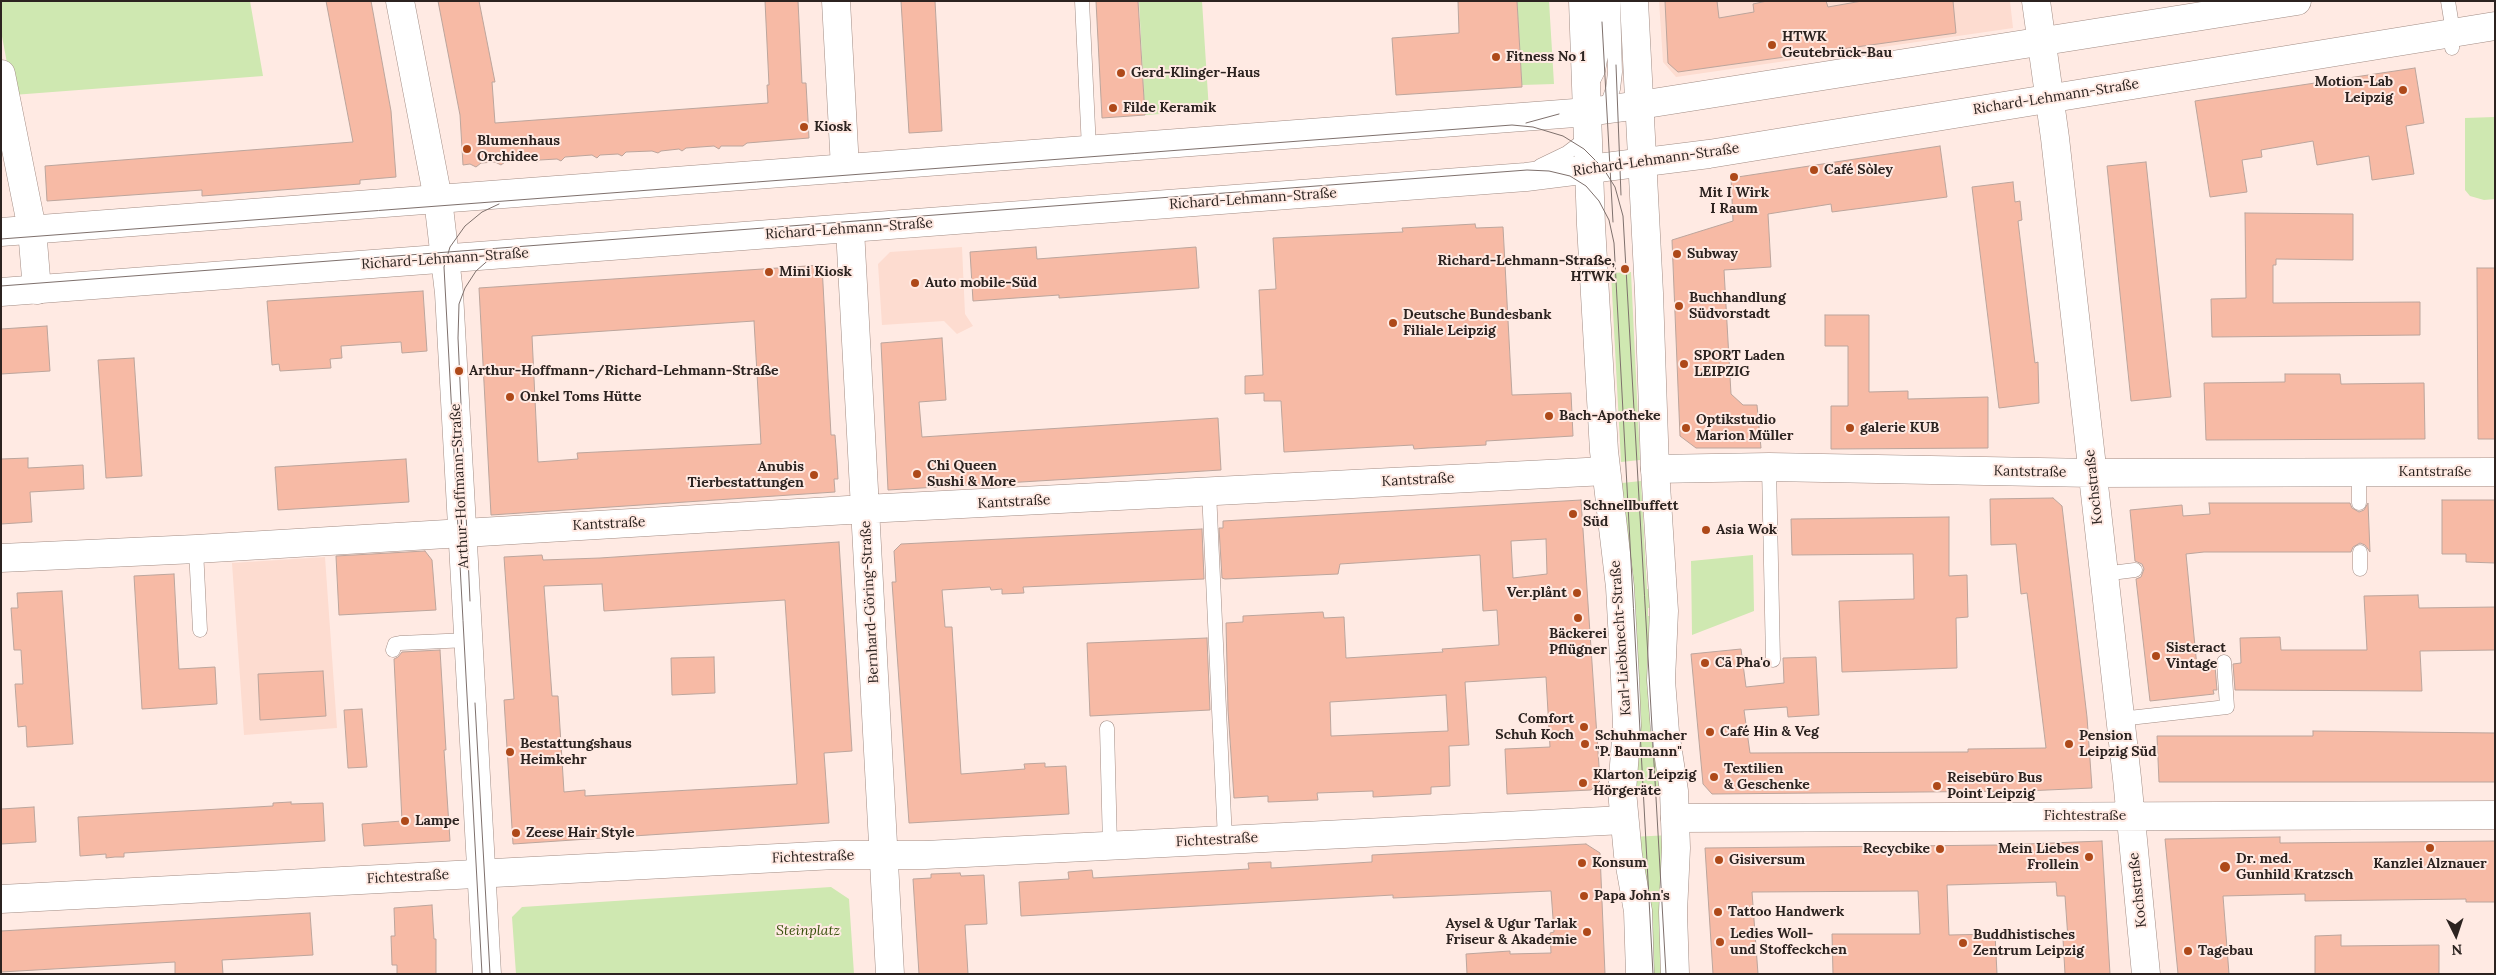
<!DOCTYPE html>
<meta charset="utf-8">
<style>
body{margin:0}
#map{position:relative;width:2496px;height:975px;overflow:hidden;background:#ffeae3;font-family:Lora,serif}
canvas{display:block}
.frame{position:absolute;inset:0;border:2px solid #2c2320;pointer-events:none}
.north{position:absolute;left:2431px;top:910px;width:50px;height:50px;-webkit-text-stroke:4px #ffeae3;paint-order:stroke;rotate:176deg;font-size:14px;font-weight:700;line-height:20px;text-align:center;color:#2c2320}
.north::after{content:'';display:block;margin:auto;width:18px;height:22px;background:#2c2320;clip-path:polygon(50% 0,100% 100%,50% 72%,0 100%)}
</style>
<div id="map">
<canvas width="2496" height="975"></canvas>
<div class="frame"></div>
<div class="north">N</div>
</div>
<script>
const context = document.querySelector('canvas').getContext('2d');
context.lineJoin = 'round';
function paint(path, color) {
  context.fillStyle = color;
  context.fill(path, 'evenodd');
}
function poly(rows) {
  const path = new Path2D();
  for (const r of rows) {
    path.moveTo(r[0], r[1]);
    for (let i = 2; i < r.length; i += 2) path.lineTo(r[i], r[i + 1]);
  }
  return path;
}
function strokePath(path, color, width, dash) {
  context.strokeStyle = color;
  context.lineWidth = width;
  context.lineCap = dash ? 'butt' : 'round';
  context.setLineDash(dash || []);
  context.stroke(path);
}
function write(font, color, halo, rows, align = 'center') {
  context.font = font + ' Lora,serif';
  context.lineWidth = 4;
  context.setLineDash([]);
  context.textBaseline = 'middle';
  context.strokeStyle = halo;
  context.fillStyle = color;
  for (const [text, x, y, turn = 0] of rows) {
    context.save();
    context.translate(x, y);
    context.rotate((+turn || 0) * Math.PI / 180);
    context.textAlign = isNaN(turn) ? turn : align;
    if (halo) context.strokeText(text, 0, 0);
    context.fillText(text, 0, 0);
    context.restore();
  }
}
paint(poly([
 [1659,1,2010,1,2013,28,1676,77,1663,62],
 [962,247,965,314,973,326,957,334,944,321,882,325,878,264,890,252],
 [325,557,337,728,244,735,232,563]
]), '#fddcd0');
paint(poly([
 [1,1,250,1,263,76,13,95,1,31],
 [1139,1,1202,1,1209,111,1145,115],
 [1517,1,1549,1,1554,84,1522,85],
 [2495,117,2495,199,2484,200,2470,196,2465,190,2465,118],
 [1631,272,1640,460,1621,462,1611,273],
 [1641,481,1647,589,1654,589,1653,607,1648,608,1648,616,1654,616,1668,791,1629,794,1625,542,1622,483],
 [1753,555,1754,611,1692,635,1691,561],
 [1671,835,1669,974,1647,974,1631,837],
 [831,887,849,899,854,974,516,974,512,917,522,907]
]), '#cfe8b1');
const building = poly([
 [326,1,371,1,391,111,396,177,360,180,360,184,202,196,202,190,47,201,45,166,353,142,326,1],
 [438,1,479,1,495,82,492,82,495,123,768,103,767,85,769,85,765,1,798,1,802,83,806,83,809,138,747,143,743,146,721,146,719,149,714,146,686,148,682,151,679,149,661,151,658,153,652,151,626,152,622,156,618,154,600,155,597,158,592,155,565,157,561,161,557,159,540,160,537,162,531,160,505,162,501,165,495,162,481,163,476,167,470,164,463,165,460,115,438,1],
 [901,1,935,1,942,131,909,133,901,1],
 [1096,1,1138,1,1145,115,1102,118,1096,1],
 [1458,1,1517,1,1522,87,1396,95,1392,38,1459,33,1458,1],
 [1665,1,1717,1,1719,18,1754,12,1753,4,1767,1,1826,1,1828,7,1862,1,1953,1,1956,33,1678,72,1668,63,1665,1],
 [2415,68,2424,123,2406,126,2414,174,2372,180,2369,156,2317,165,2313,141,2261,150,2262,157,2242,160,2247,192,2210,197,2195,101,2415,68],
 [1940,146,1947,197,1832,212,1831,204,1768,214,1771,267,1724,270,1731,394,1743,405,1757,405,1761,448,1696,448,1680,436,1672,240,1733,221,1731,178,1940,146],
 [2146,162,2171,397,2131,401,2107,166,2146,162],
 [2013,182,2015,202,2020,201,2022,220,2018,221,2035,363,2038,362,2039,403,1999,408,1972,187,2013,182],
 [2245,213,2353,214,2353,260,2276,259,2276,265,2273,265,2273,303,2420,302,2420,335,2212,337,2211,299,2246,298,2245,213],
 [1475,224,1476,228,1503,227,1512,395,1571,393,1573,436,1486,441,1486,445,1428,448,1414,449,1413,445,1284,452,1281,401,1264,401,1264,393,1245,394,1245,376,1263,375,1259,290,1276,289,1273,238,1403,232,1402,228,1475,224],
 [1036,247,1037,259,1196,247,1199,288,1059,298,1059,295,973,301,970,252,1036,247],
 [822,265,831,435,835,435,837,461,838,479,834,479,835,492,491,515,479,288,822,265],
 [754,321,761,444,577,453,578,459,538,462,532,336,754,321],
 [2477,268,2495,268,2495,439,2478,439,2477,268],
 [423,291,427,351,402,353,401,342,341,346,342,358,330,359,331,368,280,371,279,364,272,365,267,301,423,291],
 [1825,315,1869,315,1869,392,1908,391,1908,399,1988,397,1988,448,1831,449,1831,406,1848,406,1848,346,1825,346,1825,315],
 [47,326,50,371,1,374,1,329,47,326],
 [942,338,946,400,919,402,922,437,1218,418,1221,470,888,490,881,343,942,338],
 [134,358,142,476,106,478,98,360,134,358],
 [2285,374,2340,374,2341,384,2424,383,2425,439,2206,440,2204,383,2285,382,2285,374],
 [28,458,28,468,83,465,84,489,30,492,32,522,1,524,1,459,28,458],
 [406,459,409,502,278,510,275,467,406,459],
 [2053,498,2062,506,2087,717,2092,788,2025,791,1712,794,1703,784,1691,654,1741,649,1746,687,1784,683,1783,658,1816,657,1819,715,1788,717,1787,707,1744,710,1750,753,1968,752,1968,749,2046,748,2027,593,2021,594,2016,544,1991,545,1990,499,2053,498],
 [1581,500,1600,781,1591,790,1507,794,1505,749,1550,747,1546,677,1465,682,1469,745,1449,746,1450,786,1431,787,1431,794,1373,797,1373,791,1317,793,1318,800,1268,802,1268,796,1234,798,1228,710,1226,623,1243,622,1243,616,1323,612,1324,618,1344,617,1346,658,1443,652,1442,649,1499,645,1497,610,1483,611,1480,555,1340,564,1338,574,1225,579,1222,578,1219,528,1223,528,1223,521,1581,500],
 [1546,539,1547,574,1513,578,1511,541,1546,539],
 [1446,695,1448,731,1331,736,1330,702,1446,695],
 [2442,500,2495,500,2495,563,2466,562,2466,554,2442,554,2442,500],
 [2209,503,2350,503,2352,508,2359,512,2364,510,2368,503,2370,552,2365,545,2360,543,2353,547,2351,552,2204,552,2186,554,2197,667,2215,666,2217,690,2213,690,2214,694,2150,701,2136,579,2141,577,2144,569,2142,564,2135,561,2130,510,2182,505,2183,516,2210,514,2209,503],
 [1949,517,1949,576,1967,575,1968,617,1956,618,1957,668,1842,672,1839,601,1914,599,1913,554,1792,555,1791,519,1949,517],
 [1202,529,1204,579,1023,587,1024,593,1002,594,1002,589,991,590,990,587,942,590,945,627,952,627,961,774,1025,769,1024,764,1045,763,1045,767,1066,766,1069,814,909,823,892,582,896,582,894,551,901,544,1202,529],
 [839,542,852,751,824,753,829,823,513,844,504,700,514,699,504,557,542,555,543,560,600,558,839,542],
 [602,584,604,611,785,600,797,784,585,796,585,790,564,792,558,696,552,696,544,586,602,584],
 [425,551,432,560,436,610,339,615,336,556,425,551],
 [174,574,179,669,215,667,217,704,142,709,134,576,174,574],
 [62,591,73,744,27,747,26,726,18,727,15,684,23,684,21,650,14,650,11,608,18,608,17,593,62,591],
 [2418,595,2419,608,2495,607,2495,650,2420,651,2422,691,2235,690,2233,664,2241,663,2240,638,2280,637,2281,650,2367,650,2364,596,2418,595],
 [1207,638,1210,710,1090,716,1087,643,1207,638],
 [440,650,446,750,444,750,450,841,364,846,362,824,402,821,394,659,398,657,402,652,440,650],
 [714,657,715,693,672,695,671,658,714,657],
 [323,671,326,716,260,720,258,674,323,671],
 [362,709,367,767,348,768,344,710,362,709],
 [2313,731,2495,733,2495,782,2159,782,2157,736,2313,736,2313,731],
 [291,802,291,804,323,803,325,841,124,853,124,857,115,857,106,858,106,854,80,856,78,817,273,806,273,803,291,802],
 [34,807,36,842,1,844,1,809,34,807],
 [2280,837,2280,843,2495,841,2495,902,2466,902,2466,899,2305,901,2305,894,2223,896,2229,974,2178,974,2165,839,2280,837],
 [2102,841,2110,974,2065,974,2063,939,2068,939,2065,896,2057,896,2056,882,1947,885,1949,935,1995,934,1997,974,1833,974,1832,934,1920,934,1918,891,1752,892,1758,974,1713,974,1705,848,1999,845,2102,841],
 [1586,844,1600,853,1605,974,1467,974,1466,954,1510,951,1510,954,1551,953,1550,933,1554,932,1551,891,1393,898,1393,895,1021,916,1019,882,1069,879,1068,872,1092,870,1093,878,1249,869,1248,863,1271,862,1271,868,1372,862,1372,855,1586,844],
 [960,873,961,876,984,875,987,924,965,925,968,974,919,974,913,879,931,878,931,874,960,873],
 [432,905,434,939,436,939,436,974,397,974,397,965,392,965,391,936,395,936,394,908,432,905],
 [310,913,313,955,222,960,223,974,175,974,175,962,1,972,1,931,310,913],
 [2341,935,2341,946,2439,945,2439,974,2315,974,2315,936,2341,935]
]);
paint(building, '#f7baa5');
strokePath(building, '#bca59c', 1);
const lane = poly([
 [1082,1,1089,149],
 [2448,1,2453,32,2452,48],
 [1592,83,1598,71,1602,49,1601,1],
 [1605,111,1613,89,1615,72,1613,1],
 [1540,166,1567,153,1588,137],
 [1769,467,1773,660],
 [2359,473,2359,503],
 [1209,491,1225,840],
 [196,549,200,630],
 [2360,552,2360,569],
 [2103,574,2135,570],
 [393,650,395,644,400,643,469,640],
 [2120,719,2227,707,2224,662],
 [1107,728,1110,846]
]);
const street = poly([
 [2036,1,2055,138,2127,778,2146,974],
 [1,74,32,229,37,290],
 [850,229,890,974],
 [1655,469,1769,467,2093,473,2495,472],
 [1,558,196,549,865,509,1606,471],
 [1675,818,2495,815],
 [1,899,835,855,925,855,1624,820]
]);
const secondary = poly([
 [400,1,438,199,449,293,487,974],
 [836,1,845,168],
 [1583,1,1591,225,1604,451,1620,587,1625,678,1627,726,1622,791,1628,855,1638,911,1640,974],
 [1634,1,1649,293,1655,469,1664,611,1661,680,1665,732,1674,791,1676,848,1673,912,1675,974]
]);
const primary = poly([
 [1,232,1588,112,1640,105,2297,1],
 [1,292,1526,177,1709,154,2495,26]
]);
strokePath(lane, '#a28c84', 15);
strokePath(street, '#a28c84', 29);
strokePath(secondary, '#a28c84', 29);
strokePath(primary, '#a28c84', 29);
strokePath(lane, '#fff', 14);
strokePath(street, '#fff', 28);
strokePath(secondary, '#fff', 28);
strokePath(primary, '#fff', 28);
strokePath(poly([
 [1602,22,1613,222],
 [1616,65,1621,195],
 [1526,123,1559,114],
 [1,239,1512,125,1533,127,1563,136,1584,149,1603,168,1615,187,1623,216,1666,974],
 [1,286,1527,170,1549,171,1570,176,1586,186,1599,201,1609,220,1614,243,1653,974],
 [470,601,458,338,459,304,465,288,476,271,493,256,507,250],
 [475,703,490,974],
 [482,974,444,267,450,247,465,226,482,212,499,204]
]), '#7e706c', 1);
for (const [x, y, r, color] of [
 [1772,45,5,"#ae4919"],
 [1496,57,5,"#ae4919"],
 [1121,73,5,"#ae4919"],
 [2403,90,5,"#ae4919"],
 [1113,108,5,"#ae4919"],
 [804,127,5,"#ae4919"],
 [467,149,5,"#ae4919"],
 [1814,170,5,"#ae4919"],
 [1734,177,5,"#ae4919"],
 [1677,254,5,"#ae4919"],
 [1625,269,5,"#ae4919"],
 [769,272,5,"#ae4919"],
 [915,283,5,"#ae4919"],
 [1679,306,5,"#ae4919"],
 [1393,323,5,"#ae4919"],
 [1684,364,5,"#ae4919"],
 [459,371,5,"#ae4919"],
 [510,397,5,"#ae4919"],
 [1549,416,5,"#ae4919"],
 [1686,428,5,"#ae4919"],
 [1850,428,5,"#ae4919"],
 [917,474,5,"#ae4919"],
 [814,475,5,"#ae4919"],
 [1573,514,5,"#ae4919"],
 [1706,530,5,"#ae4919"],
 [1577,593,5,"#ae4919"],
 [1578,618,5,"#ae4919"],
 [2156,656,5,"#ae4919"],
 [1705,663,5,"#ae4919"],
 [1584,727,5,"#ae4919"],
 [1710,732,5,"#ae4919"],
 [1585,744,5,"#ae4919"],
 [2069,744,5,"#ae4919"],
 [510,752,5,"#ae4919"],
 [1714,777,5,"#ae4919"],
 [1583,783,5,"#ae4919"],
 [1937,786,5,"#ae4919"],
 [405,821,5,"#ae4919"],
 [516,833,5,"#ae4919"],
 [2430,848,5,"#ae4919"],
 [1940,849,5,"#ae4919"],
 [2089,857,5,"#ae4919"],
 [1719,860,5,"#ae4919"],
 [1582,863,5,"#ae4919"],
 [2225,867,6,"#ae4919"],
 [1584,896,5,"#ae4919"],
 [1718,912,5,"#ae4919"],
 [1587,932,5,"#ae4919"],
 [1720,942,5,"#ae4919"],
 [1963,943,5,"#ae4919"],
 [2188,951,5,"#ae4919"]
]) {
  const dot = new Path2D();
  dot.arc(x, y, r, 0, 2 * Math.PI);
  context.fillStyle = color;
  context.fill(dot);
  strokePath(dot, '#ffeae3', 2);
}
write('bold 14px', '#2c2320', '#ffeae3', [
 ["HTWK",1782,37],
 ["Geutebrück-Bau",1782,53],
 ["Fitness No 1",1506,57],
 ["Gerd-Klinger-Haus",1131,73],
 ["Motion-Lab",2393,82,"right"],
 ["Leipzig",2393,98,"right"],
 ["Filde Keramik",1123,108],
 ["Kiosk",814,127],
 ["Blumenhaus",477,141],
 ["Orchidee",477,157],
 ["Café Sòley",1824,170],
 ["Mit I Wirk",1734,193,"center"],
 ["I Raum",1734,209,"center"],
 ["Subway",1687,254],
 ["Richard-Lehmann-Straße,",1615,261,"right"],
 ["HTWK",1615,277,"right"],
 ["Mini Kiosk",779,272],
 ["Auto mobile-Süd",925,283],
 ["Buchhandlung",1689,298],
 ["Südvorstadt",1689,314],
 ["Deutsche Bundesbank",1403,315],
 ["Filiale Leipzig",1403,331],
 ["SPORT Laden",1694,356],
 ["LEIPZIG",1694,372],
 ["Arthur-Hoffmann-/Richard-Lehmann-Straße",469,371],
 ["Onkel Toms Hütte",520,397],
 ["Bach-Apotheke",1559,416],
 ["Optikstudio",1696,420],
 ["Marion Müller",1696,436],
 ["galerie KUB",1860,428],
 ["Chi Queen",927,466],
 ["Sushi & More",927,482],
 ["Anubis",804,467,"right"],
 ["Tierbestattungen",804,483,"right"],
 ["Schnellbuffett",1583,506],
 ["Süd",1583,522],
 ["Asia Wok",1716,530],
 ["Ver.plånt",1567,593,"right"],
 ["Bäckerei",1578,634,"center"],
 ["Pflügner",1578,650,"center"],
 ["Sisteract",2166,648],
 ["Vintage",2166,664],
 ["Cā Pha'o",1715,663],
 ["Comfort",1574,719,"right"],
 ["Schuh Koch",1574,735,"right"],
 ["Café Hin & Veg",1720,732],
 ["Schuhmacher",1595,736],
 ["\"P. Baumann\"",1595,752],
 ["Pension",2079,736],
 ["Leipzig Süd",2079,752],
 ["Bestattungshaus",520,744],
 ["Heimkehr",520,760],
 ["Textilien",1724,769],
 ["& Geschenke",1724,785],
 ["Klarton Leipzig",1593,775],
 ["Hörgeräte",1593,791],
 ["Reisebüro Bus",1947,778],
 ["Point Leipzig",1947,794],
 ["Lampe",415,821],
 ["Zeese Hair Style",526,833],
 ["Recycbike",1930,849,"right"],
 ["Mein Liebes",2079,849,"right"],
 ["Frollein",2079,865,"right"],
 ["Dr. med.",2236,859],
 ["Gunhild Kratzsch",2236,875],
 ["Gisiversum",1729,860],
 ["Konsum",1592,863],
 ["Kanzlei Alznauer",2430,864,"center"],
 ["Papa John's",1594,896],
 ["Tattoo Handwerk",1728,912],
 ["Aysel & Ugur Tarlak",1577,924,"right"],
 ["Friseur & Akademie",1577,940,"right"],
 ["Ledies Woll-",1730,934],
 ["und Stoffeckchen",1730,950],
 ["Buddhistisches",1973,935],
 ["Zentrum Leipzig",1973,951],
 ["Tagebau",2198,951]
], 'left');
write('14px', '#2c2320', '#ffeae3', [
 ["Richard-Lehmann-Straße",2056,97,-9],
 ["Richard-Lehmann-Straße",1656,160,-8],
 ["Richard-Lehmann-Straße",1253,199,-4],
 ["Richard-Lehmann-Straße",849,229,-4],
 ["Richard-Lehmann-Straße",445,259,-4],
 ["Kantstraße",2030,472,1],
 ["Kantstraße",2435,472],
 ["Kantstraße",1418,480,-3],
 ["Arthur-Hoffmann-Straße",460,486,-93],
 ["Kochstraße",2094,487,-96],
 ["Kantstraße",1014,502,-3],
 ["Kantstraße",609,524,-3],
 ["Bernhard-Göring-Straße",870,602,-93],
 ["Karl-Liebknecht-Straße",1621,638,-94],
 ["Fichtestraße",2085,816],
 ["Fichtestraße",1217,840,-3],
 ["Fichtestraße",813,857,-2],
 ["Fichtestraße",408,877,-3],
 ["Kochstraße",2138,890,-96]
]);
write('italic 14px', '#38500c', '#ffeae3', [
 ["Steinplatz",808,931]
]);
</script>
